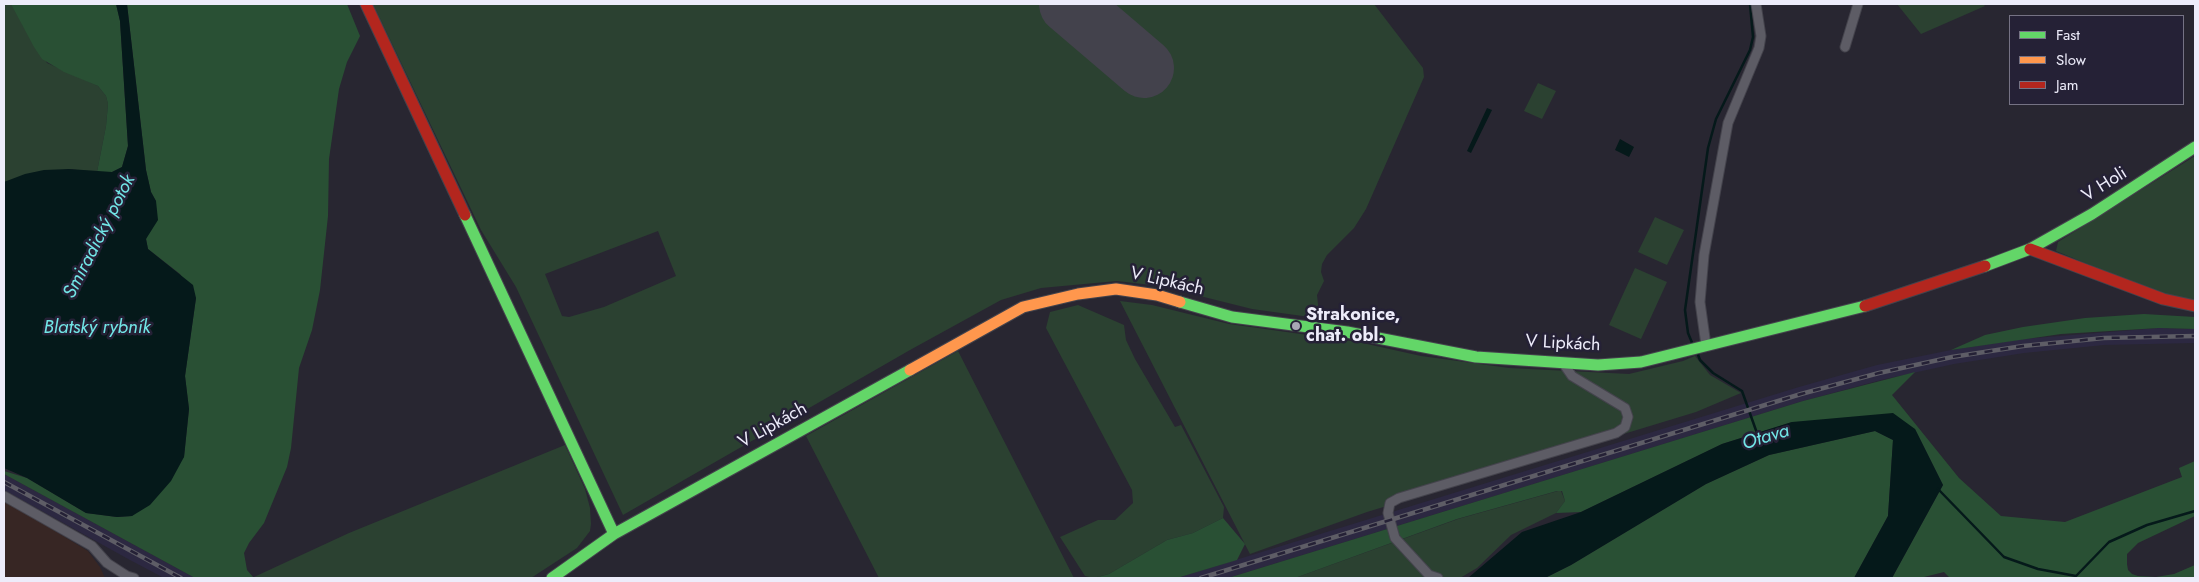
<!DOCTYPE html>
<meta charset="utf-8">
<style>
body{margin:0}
#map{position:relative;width:2199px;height:582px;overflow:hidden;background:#282631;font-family:Jost,sans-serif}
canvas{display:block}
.frame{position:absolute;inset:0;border:5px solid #edecfa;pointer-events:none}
.legend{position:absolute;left:2009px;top:15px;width:175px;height:90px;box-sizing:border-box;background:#252136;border:1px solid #757284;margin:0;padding:6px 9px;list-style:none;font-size:15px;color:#edecfa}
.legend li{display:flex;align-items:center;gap:10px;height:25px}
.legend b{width:25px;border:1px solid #757284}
</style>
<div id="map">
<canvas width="2199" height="582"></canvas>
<div class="frame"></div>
<ul class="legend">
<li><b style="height:6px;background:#63d668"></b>Fast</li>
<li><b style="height:6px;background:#ff974d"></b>Slow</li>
<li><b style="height:6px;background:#b3261e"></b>Jam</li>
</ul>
</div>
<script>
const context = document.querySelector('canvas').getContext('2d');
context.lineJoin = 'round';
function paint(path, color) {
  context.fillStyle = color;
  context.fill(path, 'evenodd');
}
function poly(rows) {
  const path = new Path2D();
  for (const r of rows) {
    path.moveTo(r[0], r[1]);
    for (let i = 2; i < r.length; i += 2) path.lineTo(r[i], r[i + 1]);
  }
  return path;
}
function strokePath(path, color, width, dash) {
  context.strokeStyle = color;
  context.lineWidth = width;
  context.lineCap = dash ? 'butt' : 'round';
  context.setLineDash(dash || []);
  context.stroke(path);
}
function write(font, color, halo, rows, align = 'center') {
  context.font = font + ' Jost,sans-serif';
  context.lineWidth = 5;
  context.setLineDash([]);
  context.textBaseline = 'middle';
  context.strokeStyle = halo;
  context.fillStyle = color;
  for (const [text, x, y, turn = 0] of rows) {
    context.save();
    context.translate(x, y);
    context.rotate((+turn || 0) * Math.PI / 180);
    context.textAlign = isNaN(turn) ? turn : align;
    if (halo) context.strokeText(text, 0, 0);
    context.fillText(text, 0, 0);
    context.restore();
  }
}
paint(poly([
 [2159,328,2195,329,2195,343,2104,345,2024,353,1954,364,1881,380,1803,401,1228,578,1177,578,1799,387,1877,365,1951,350,2022,339],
 [4,474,195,578,164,578,130,560,4,490]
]), '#2c2841');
paint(poly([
 [4,500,88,551,100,567,105,578,4,578]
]), '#372624');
paint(poly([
 [4,4,83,4,22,24,47,63,98,86,106,96,108,104,106,126,97,172,69,169,4,182],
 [373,4,1374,4,1423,68,1424,77,1366,209,1354,228,1327,255,1322,264,1321,272,1324,281,1317,295,1319,313,1317,318,1252,309,1160,286,1117,281,1041,288,1001,300,910,350,623,515,516,287,481,230],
 [658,231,676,276,604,307,569,317,562,316,545,274],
 [1897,4,1983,4,1985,6,1921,34],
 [1538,83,1556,91,1542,119,1524,111],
 [2195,156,2195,302,2172,299,2056,251,2058,242],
 [1655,217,1684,230,1667,265,1638,252],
 [1635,268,1667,282,1641,339,1609,325],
 [1120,301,1152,305,1229,324,1358,342,1421,356,1509,368,1629,374,1683,361,1695,356,1710,375,1741,393,1696,412,1367,512,1250,554],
 [1078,305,1124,325,1126,340,1135,359,1175,427,1181,425,1224,507,1223,518,1193,533,1167,540,1109,574,1094,578,1085,576,1060,537,1098,520,1115,520,1133,503,1132,490,1046,328,1050,312],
 [958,351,1074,578,879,578,806,436],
 [565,445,585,489,590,508,591,524,590,531,577,548,531,578,254,577,349,533],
 [1558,491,1561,491,1565,501,1556,513,1511,535,1477,568,1460,578,1295,578,1458,519]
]), '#2b4131');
paint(poly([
 [11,4,116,4,120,21,128,146,122,167,112,172,97,172,106,126,108,104,106,96,98,86,64,72,42,59,34,47],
 [127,4,347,4,360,36,347,62,339,89,329,159,328,216,320,290,312,330,299,368,291,448,287,467,264,523,249,543,244,553,247,570,254,578,195,578,4,474,4,471,27,478,86,513,117,517,132,516,184,457,189,409,185,376,196,298,180,274,148,249,146,239,156,201,151,192,146,170],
 [2144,314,2195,317,2195,329,2159,328,2061,334,1951,350,1985,335,2023,327,2085,318],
 [1915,372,1892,395,1959,478,2001,516,2065,522,2182,477,2179,468,2195,461,2195,516,2138,543,2127,554,2127,564,2128,570,2132,574,2138,576,2156,577,2174,574,2195,565,2195,578,1950,578,1944,572,1920,578,1911,577,1892,578,1943,485,1915,429,1792,422,1722,444,1581,512,1556,513,1565,501,1562,491,1557,491,1457,519,1295,578,1228,578,1803,401],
 [1875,431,1893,440,1888,516,1854,578,1545,578,1571,565,1706,484,1769,455],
 [1223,518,1245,544,1237,560,1177,578,1094,578,1109,574,1167,540,1193,533]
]), '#295034');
paint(poly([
 [116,4,127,4,146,170,151,192,156,201,158,220,146,239,148,249,193,285,196,298,185,376,189,409,184,457,171,481,150,505,132,516,117,517,86,513,27,478,4,468,4,182,25,174,44,170,69,169,112,172,122,167,128,146,120,21],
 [1487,108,1492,110,1471,153,1467,151],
 [1620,139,1634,147,1629,157,1615,150],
 [1893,413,1915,429,1943,485,1892,578,1854,578,1888,516,1893,440,1875,431,1769,455,1706,484,1571,565,1545,578,1468,578,1522,532,1581,512,1722,444,1792,422]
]), '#05191a');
strokePath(poly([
 [1693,345,1688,333,1685,310,1708,148,1716,119,1750,50,1753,37,1750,4],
 [1697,352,1700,360,1713,373,1742,391,1758,436],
 [1938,489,2004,557,2038,569,2076,576,2109,542,2147,525,2195,511]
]), '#05191a', 2.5);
strokePath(poly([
 [1069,4,1144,68]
]), '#43424c', 60);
const street = poly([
 [1845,47,1858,4],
 [1706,345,1700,302,1704,255,1728,123,1759,48,1761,36,1756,4],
 [4,496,92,546,107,563,127,576,134,578],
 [1438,578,1429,575,1395,538,1388,513,1390,503,1399,498,1616,433,1625,427,1628,417,1625,408,1572,376,1563,363]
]);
const fast = poly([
 [465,215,614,534],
 [1985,266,2030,249,2092,214,2195,147],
 [1180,302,1232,317,1347,332,1476,357,1598,365,1641,362,1865,306],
 [552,578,614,534,910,370]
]);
const slow = poly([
 [910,370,1023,307,1078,294,1116,289,1157,295,1180,302]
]);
const jam = poly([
 [366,4,465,215],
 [2030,249,2163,299,2195,306],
 [1865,306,1985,266]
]);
strokePath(street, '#44434c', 11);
strokePath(fast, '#44434c', 13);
strokePath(slow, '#44434c', 13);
strokePath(jam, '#44434c', 13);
strokePath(street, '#5d5c65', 9);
strokePath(fast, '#63d668', 11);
strokePath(slow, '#ff974d', 11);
strokePath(jam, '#b3261e', 11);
const rail = poly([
 [4,482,181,578],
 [1201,578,1801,394,1879,373,1952,357,2023,346,2104,338,2195,336]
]);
strokePath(rail, '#5e5d66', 4.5);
strokePath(rail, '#252136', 2.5, [8]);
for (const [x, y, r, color] of [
 [1296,326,5,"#a8a7b4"]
]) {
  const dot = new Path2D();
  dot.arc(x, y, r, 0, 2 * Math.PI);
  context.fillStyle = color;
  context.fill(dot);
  strokePath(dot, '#252136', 2);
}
write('18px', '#edecfa', '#252136', [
 ["V Holi",2105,185,-32],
 ["V Lipkách",1167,282,13],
 ["V Lipkách",1563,344,3],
 ["V Lipkách",773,426,-29]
]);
write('bold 18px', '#edecfa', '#252136', [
 ["Strakonice,",1306,316],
 ["chat. obl.",1306,337]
], 'left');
write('italic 19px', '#72e6e7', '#252136', [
 ["Smiradický potok",100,237,-63],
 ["Blatský rybník",97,328],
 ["Otava",1766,438,-17]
]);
</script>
